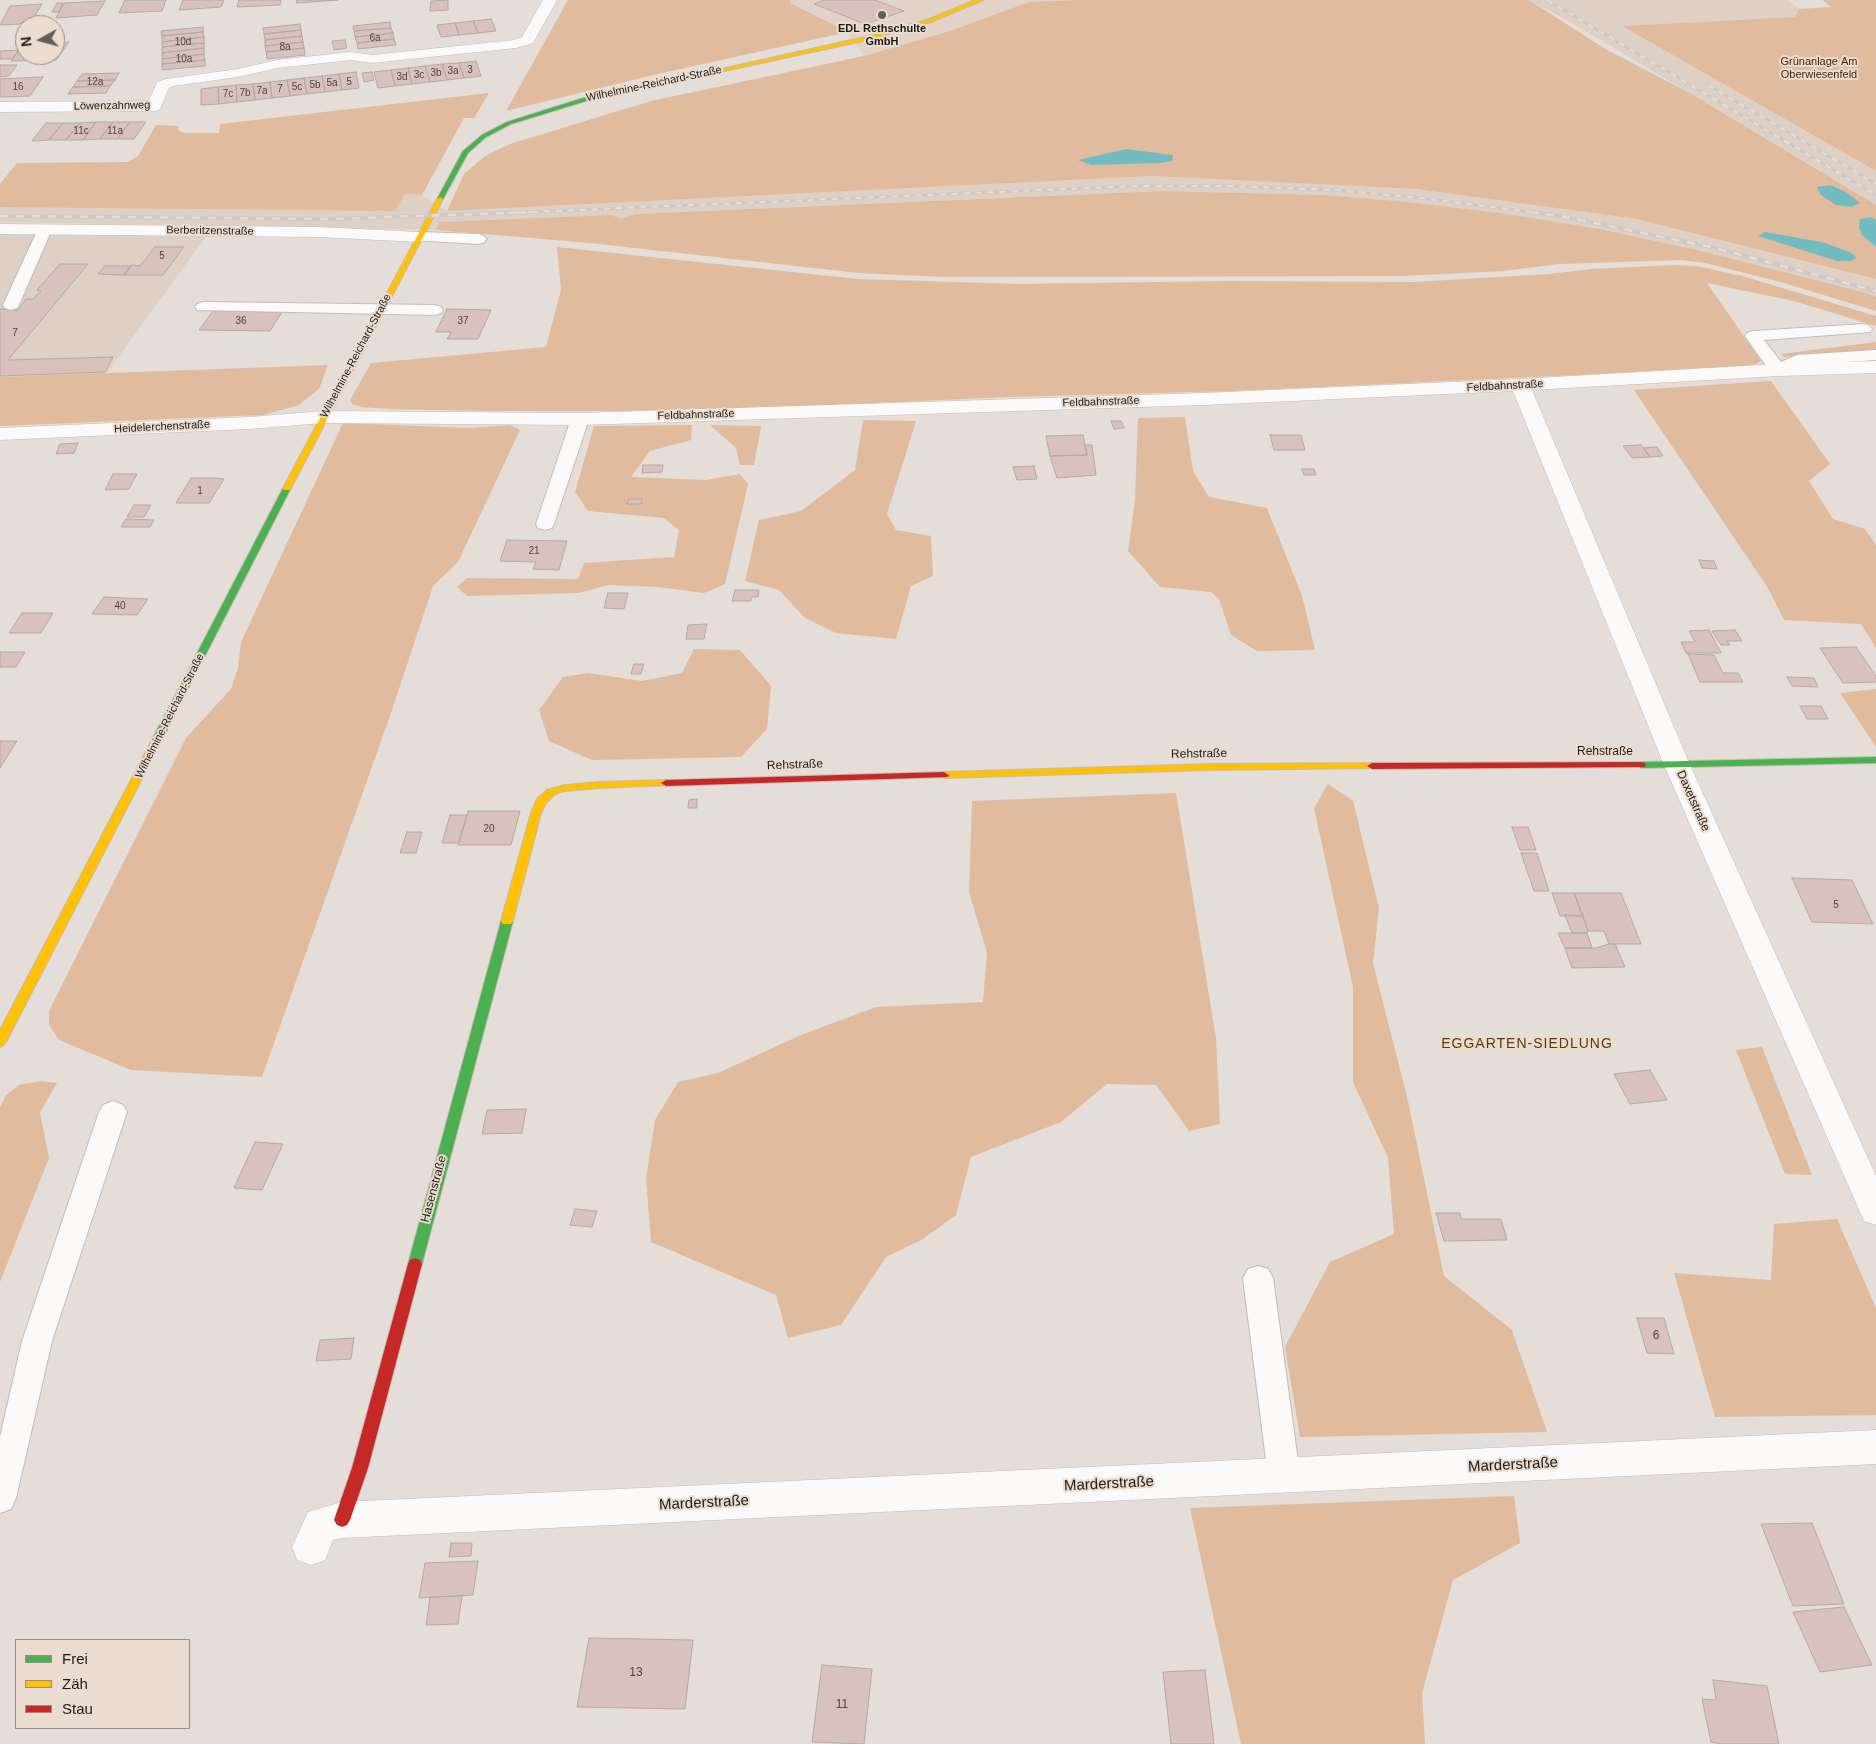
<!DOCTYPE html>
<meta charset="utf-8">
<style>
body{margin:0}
#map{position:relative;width:1876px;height:1744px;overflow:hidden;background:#e5ddd7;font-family:Arial,sans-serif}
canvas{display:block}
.legend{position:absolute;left:15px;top:1639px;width:175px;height:90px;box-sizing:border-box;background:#ebdcd1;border:1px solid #998e86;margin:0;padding:6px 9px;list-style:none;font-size:15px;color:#1f1a16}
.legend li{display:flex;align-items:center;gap:10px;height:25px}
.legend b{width:25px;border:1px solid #998e86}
.north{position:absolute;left:15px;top:15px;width:50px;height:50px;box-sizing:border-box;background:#ebdcd1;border:1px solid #998e86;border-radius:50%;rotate:263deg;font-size:14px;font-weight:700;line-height:20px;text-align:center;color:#1f1a16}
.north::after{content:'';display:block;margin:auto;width:18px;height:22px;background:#645e5a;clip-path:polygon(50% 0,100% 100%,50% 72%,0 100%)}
</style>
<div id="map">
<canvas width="1876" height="1744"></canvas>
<ul class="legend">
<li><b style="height:6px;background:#4caf50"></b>Frei</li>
<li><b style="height:6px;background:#ffc107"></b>Zäh</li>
<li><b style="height:6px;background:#c62828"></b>Stau</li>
</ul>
<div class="north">N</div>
</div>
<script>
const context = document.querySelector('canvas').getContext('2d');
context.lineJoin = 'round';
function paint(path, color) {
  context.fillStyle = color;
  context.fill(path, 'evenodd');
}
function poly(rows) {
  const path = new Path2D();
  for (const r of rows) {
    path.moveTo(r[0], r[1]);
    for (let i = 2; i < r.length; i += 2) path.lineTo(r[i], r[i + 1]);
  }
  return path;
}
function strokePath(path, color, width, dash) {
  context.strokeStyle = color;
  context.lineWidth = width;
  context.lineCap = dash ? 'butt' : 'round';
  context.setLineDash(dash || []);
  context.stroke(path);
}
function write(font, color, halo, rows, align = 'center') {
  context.font = font + ' Arial,sans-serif';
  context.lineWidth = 4;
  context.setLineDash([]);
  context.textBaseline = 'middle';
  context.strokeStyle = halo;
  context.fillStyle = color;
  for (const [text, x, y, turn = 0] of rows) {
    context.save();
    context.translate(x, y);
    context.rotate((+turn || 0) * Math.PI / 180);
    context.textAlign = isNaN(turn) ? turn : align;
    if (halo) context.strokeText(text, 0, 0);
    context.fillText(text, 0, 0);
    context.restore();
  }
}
paint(poly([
 [1529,0,1788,0,1799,9,1796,17,1623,26,1876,171,1876,205,1579,27],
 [1152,176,1416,189,1637,219,1876,279,1876,297,1693,249,1595,228,1500,213,1408,202,1324,195,1162,191,635,214,621,219,611,215,440,222,436,230,0,222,0,207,405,194,422,195,447,211],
 [0,234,207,235,106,374,0,377]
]), '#dfd0c6');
paint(poly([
 [790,0,1078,0,1029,2,950,31,864,56,848,32,790,3]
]), '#e2d2c8');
paint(poly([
 [568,0,790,0,790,3,848,32,649,76,506,111],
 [1078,0,1529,0,1607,50,1688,92,1876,205,1876,279,1637,219,1416,189,1152,176,447,211,464,174,485,156,510,144,651,101,864,56,950,31,1029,2],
 [1823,0,1876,0,1876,171,1622,26,1795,17,1799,9,1831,7],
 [489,93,474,118,464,118,422,195,405,194,395,211,0,207,0,184,17,163,128,162,138,156,156,125,178,126,179,131,185,133,219,133,220,124],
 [1162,191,1324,195,1408,202,1500,213,1595,228,1693,249,1862,292,1876,297,1876,311,1784,283,1705,263,1681,260,1559,264,1503,271,1403,276,947,277,859,273,590,243,436,230,439,222,611,215,621,219,635,214],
 [557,247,858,279,1019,284,1226,281,1414,282,1549,274,1592,269,1675,265,1697,266,1742,276,1876,316,1876,326,1794,301,1707,283,1761,361,1756,364,1741,366,1598,374,1233,391,1008,397,789,407,621,411,488,411,390,409,361,407,352,404,350,400,371,363,546,347,561,290],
 [1876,342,1876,351,1784,357,1781,354],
 [328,365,319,389,299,405,263,415,0,426,0,377],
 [1771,381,1830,464,1809,481,1833,519,1865,529,1876,545,1876,648,1861,624,1784,620,1768,588,1634,390],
 [1185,417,1193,471,1209,497,1267,508,1302,596,1315,650,1257,651,1231,635,1219,599,1211,592,1160,587,1128,551,1135,500,1138,418],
 [863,420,916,421,887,514,896,530,931,536,933,576,911,586,896,639,836,633,805,618,779,590,745,581,759,520,801,511,855,470],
 [343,423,469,428,510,425,520,430,458,562,433,586,391,713,262,1077,131,1070,59,1040,49,1025,49,1011,186,738,231,689,238,668,241,642],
 [692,425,691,440,650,451,631,477,706,480,740,474,748,484,725,584,704,593,658,587,608,585,579,593,467,596,457,587,467,578,578,579,584,563,674,557,679,530,664,518,588,511,575,492,594,426],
 [710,425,761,426,754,465,740,465,736,448],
 [694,649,740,650,771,686,767,729,741,757,592,760,549,741,539,710,563,677,589,673,642,681,682,673],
 [1876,689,1876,747,1840,693],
 [1328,784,1353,801,1379,908,1373,963,1408,1101,1444,1276,1512,1330,1547,1432,1300,1437,1285,1347,1330,1262,1394,1234,1388,1158,1353,1082,1353,987,1314,808],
 [1176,793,1216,1038,1220,1124,1189,1131,1156,1085,1107,1084,1061,1122,971,1157,956,1215,923,1239,886,1257,841,1325,788,1338,776,1295,651,1242,646,1179,655,1120,678,1082,718,1073,801,1035,876,1007,983,1002,987,953,969,892,972,801],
 [1762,1047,1812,1175,1785,1174,1736,1050],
 [40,1081,57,1083,40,1112,49,1158,0,1282,0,1107,6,1095,19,1085],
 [1837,1219,1876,1308,1876,1415,1715,1417,1674,1273,1771,1280,1774,1224],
 [1514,1496,1520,1543,1453,1580,1422,1693,1425,1744,1241,1744,1190,1508]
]), '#e0bb9e');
paint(poly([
 [1126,149,1173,155,1172,161,1161,163,1091,165,1078,160],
 [1830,185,1846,192,1860,203,1851,207,1836,205,1821,195,1817,187],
 [1872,217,1876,220,1876,247,1862,235,1859,227,1860,219],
 [1765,232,1822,242,1850,252,1857,258,1850,261,1837,261,1758,236]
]), '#72bcc1');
const building = poly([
 [125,0,166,0,162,11,119,13,125,0],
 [183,0,224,0,221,7,179,10,183,0],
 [239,0,281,0,280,5,237,7,239,0],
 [297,0,338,0,296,3,297,0],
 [448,0,448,10,430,11,431,1,448,0],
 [825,0,875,0,904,11,865,24,814,4,825,0],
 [105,1,97,15,56,18,64,3,105,1],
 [57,3,63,3,59,12,52,12,57,3],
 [42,4,32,21,22,22,20,24,0,25,10,6,42,4],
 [491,19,496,31,478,33,473,21,491,19],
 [473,21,478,33,459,35,455,23,473,21],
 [390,22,391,28,354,31,353,26,390,22],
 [455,23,459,35,441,37,437,25,455,23],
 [300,24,301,30,264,34,263,28,300,24],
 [203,27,203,32,162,36,161,31,203,27],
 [391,28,393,33,355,37,354,31,391,28],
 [301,30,302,36,265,40,264,34,301,30],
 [203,32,204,37,162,42,162,36,203,32],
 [393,33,394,39,357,43,355,37,393,33],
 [302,36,303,42,265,46,265,40,302,36],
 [204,37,204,43,162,47,162,42,204,37],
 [394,39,396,45,358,49,357,43,394,39],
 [345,40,347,48,334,50,332,41,345,40],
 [69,42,56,60,11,61,25,43,25,55,55,55,55,43,69,42],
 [303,42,304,48,266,52,265,46,303,42],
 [204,43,204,48,162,53,162,47,204,43],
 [204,48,204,54,162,59,162,53,204,48],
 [304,48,305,55,267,59,266,52,304,48],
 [19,50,12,59,0,59,0,51,19,50],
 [204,54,205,60,162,64,162,59,204,54],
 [205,60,205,66,162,70,162,64,205,60],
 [476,61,481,76,464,78,459,63,476,61],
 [459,63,464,78,447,80,442,64,459,63],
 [442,64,447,80,430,82,425,66,442,64],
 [0,65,17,65,9,76,0,77,0,65],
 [425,66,430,82,412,84,408,68,425,66],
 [408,68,412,84,395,86,391,70,408,68],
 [391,70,395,86,378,88,374,72,391,70],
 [356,72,359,88,342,90,339,74,356,72],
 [372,72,374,80,364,82,362,73,372,72],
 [119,73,115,80,77,81,82,74,119,73],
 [339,74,342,90,325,92,322,76,339,74],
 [322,76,325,92,307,94,304,78,322,76],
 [43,77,30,96,0,97,0,79,43,77],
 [304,78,307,94,290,96,287,80,304,78],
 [115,80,110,86,73,87,77,81,115,80],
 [287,80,290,96,272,98,270,82,287,80],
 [270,82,272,98,255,100,253,84,270,82],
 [253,84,255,100,237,102,236,85,253,84],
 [236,85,237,102,219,104,218,87,236,85],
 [110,86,106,93,68,94,73,87,110,86],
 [218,87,219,104,201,105,201,89,218,87],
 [96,122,113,122,100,139,83,140,96,122],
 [96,122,83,140,66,140,80,123,96,122],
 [113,122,130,122,117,139,100,139,113,122],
 [130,122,146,122,134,139,117,139,130,122],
 [46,123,63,123,49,140,32,141,46,123],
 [63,123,80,123,66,140,49,140,63,123],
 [155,247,184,247,163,275,124,275,131,265,140,266,155,247],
 [60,264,88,264,8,360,113,357,105,372,0,376,0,309,18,310,26,299,33,299,41,291,37,290,60,264],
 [105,266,131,266,124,275,98,274,105,266],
 [447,309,491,310,478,339,447,339,451,332,436,332,447,309],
 [213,311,282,312,270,331,199,330,213,311],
 [1111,421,1121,421,1124,428,1114,429,1111,421],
 [1083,435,1087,455,1050,456,1046,436,1083,435],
 [1270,435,1301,435,1305,450,1274,450,1270,435],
 [78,443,74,453,56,454,60,444,78,443],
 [1085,445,1092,445,1096,475,1057,478,1050,456,1087,455,1085,445],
 [1641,445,1650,457,1632,458,1623,446,1641,445],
 [1657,447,1663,456,1650,457,1643,448,1657,447],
 [643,465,663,465,662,472,642,473,643,465],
 [1034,466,1037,479,1017,480,1013,467,1034,466],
 [1302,469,1314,469,1316,475,1304,475,1302,469],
 [113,474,137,474,129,489,105,490,113,474],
 [191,478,215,478,224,479,209,503,176,503,191,478],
 [629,499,642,499,641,504,627,504,629,499],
 [134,505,151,505,144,517,127,517,134,505],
 [126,519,154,520,150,527,121,527,126,519],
 [507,540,567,541,559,570,533,569,536,562,500,561,507,540],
 [1699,560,1714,561,1717,569,1702,568,1699,560],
 [735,590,759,590,758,597,751,597,751,601,732,601,735,590],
 [608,593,628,593,624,609,604,608,608,593],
 [104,597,148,599,137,615,92,614,104,597],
 [22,613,53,613,41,633,9,633,22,613],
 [707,624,704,639,686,639,688,625,707,624],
 [1709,630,1721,653,1686,653,1681,642,1695,642,1689,631,1709,630],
 [1735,630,1742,641,1727,641,1730,645,1721,645,1712,631,1735,630],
 [1856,647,1876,676,1876,682,1843,683,1820,648,1856,647],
 [0,652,25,652,16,667,0,667,0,652],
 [1688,654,1714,655,1723,673,1738,673,1743,682,1700,682,1688,654],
 [634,664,644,664,641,674,631,674,634,664],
 [1787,677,1814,678,1818,687,1792,686,1787,677],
 [1800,706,1821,706,1828,719,1807,719,1800,706],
 [0,741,17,741,0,768,0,741],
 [697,799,697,808,688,808,689,800,697,799],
 [468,811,520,811,511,845,458,845,468,811],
 [450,815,467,815,459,843,442,843,450,815],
 [1512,827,1528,827,1536,850,1520,850,1512,827],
 [407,832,422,832,416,853,400,853,407,832],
 [1521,853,1537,853,1549,891,1534,891,1521,853],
 [1792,878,1852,880,1873,924,1812,922,1792,878],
 [1552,893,1574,893,1583,916,1560,916,1552,893],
 [1574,893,1621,893,1641,944,1609,944,1604,931,1588,931,1574,893],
 [1565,915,1583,916,1588,931,1587,933,1572,933,1565,915],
 [1558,933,1587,933,1592,948,1565,948,1558,933],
 [1609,944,1615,944,1625,967,1572,968,1565,948,1596,948,1609,944],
 [1650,1070,1667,1100,1630,1104,1614,1074,1650,1070],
 [526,1109,522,1133,482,1134,487,1110,526,1109],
 [255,1142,283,1144,262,1190,234,1188,255,1142],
 [575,1209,597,1211,592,1227,570,1225,575,1209],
 [1436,1213,1460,1213,1461,1219,1501,1219,1507,1240,1444,1241,1436,1213],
 [1637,1318,1664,1318,1674,1354,1647,1353,1637,1318],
 [354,1338,351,1359,316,1361,320,1340,354,1338],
 [1812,1523,1844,1604,1793,1606,1761,1524,1812,1523],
 [451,1543,472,1543,471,1556,449,1557,451,1543],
 [478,1561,473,1595,419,1598,425,1563,478,1561],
 [462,1596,458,1624,426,1625,430,1597,462,1596],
 [1844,1607,1872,1665,1820,1672,1793,1612,1844,1607],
 [589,1638,693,1640,685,1709,577,1707,589,1638],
 [822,1665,872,1669,864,1744,812,1742,822,1665],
 [1205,1670,1214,1744,1171,1744,1163,1672,1205,1670],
 [1713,1680,1767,1686,1779,1744,1722,1744,1711,1742,1702,1699,1716,1700,1713,1680]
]);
paint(building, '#d9c2bd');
strokePath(building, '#b1aaa7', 1);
const lane = poly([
 [45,225,50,226,52,229,19,305,17,308,11,310,5,308,3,305,38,229,40,226,45,225],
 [419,232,479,234,484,236,487,239,484,242,479,244,414,240,411,237,414,234,419,232],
 [203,302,435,305,441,307,443,310,441,313,435,315,197,310,195,307,197,304,203,302],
 [1864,324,1870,326,1872,329,1870,332,1764,340,1781,362,1797,355,1876,350,1876,360,1801,365,1778,375,1772,374,1745,336,1747,333,1753,331,1864,324],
 [580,414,586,415,589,419,554,524,552,528,545,530,538,528,536,524,571,419,574,415,580,414],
 [113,1101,123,1105,127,1112,52,1341,16,1498,11,1509,0,1513,0,1437,22,1341,99,1112,103,1105,113,1101],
 [1258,1266,1268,1269,1273,1278,1300,1476,1295,1486,1284,1491,1273,1486,1268,1476,1243,1278,1248,1269,1258,1266]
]);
const street = poly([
 [543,0,557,0,533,43,516,48,372,63,351,60,277,68,238,77,173,86,169,88,160,109,155,111,0,112,0,102,149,101,157,82,166,79,238,69,277,60,351,52,373,55,514,40,522,37,543,0],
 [0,224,319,227,419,232,425,233,428,237,425,241,419,242,319,237,0,234,0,224],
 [1876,361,1876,373,1778,376,1532,390,1690,765,1876,1176,1876,1225,1864,1221,1860,1212,1664,765,1513,391,1203,405,580,425,324,423,249,429,0,440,0,428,249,417,324,411,580,413,1203,393,1520,379,1778,364,1876,361],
 [1876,1430,1876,1464,342,1538,333,1540,325,1560,311,1565,297,1560,292,1547,308,1512,342,1502,1876,1430]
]);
const fast = poly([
 [715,69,718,71,717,72,586,101,511,124,486,137,468,153,443,199,440,201,437,199,463,151,482,135,507,122,583,98,715,69],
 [287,485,291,488,164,736,163,738,155,738,154,736,283,488,287,485],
 [1876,757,1876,763,1641,768,1636,765,1641,762,1876,757],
 [507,917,513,921,422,1264,420,1268,415,1270,410,1268,408,1264,501,921,507,917]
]);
const slow = poly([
 [975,0,983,0,931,22,868,40,715,73,712,71,865,37,927,20,975,0],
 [440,197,443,199,291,488,290,490,284,490,283,488,437,199,440,197],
 [159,733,164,736,6,1042,4,1045,0,1047,0,1030,154,736,159,733],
 [1372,763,1376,764,1377,766,1376,768,1211,770,944,778,939,775,944,772,1211,764,1372,763],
 [666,780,671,783,670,785,599,788,565,791,555,794,546,803,541,813,513,921,511,924,503,924,501,921,531,813,537,799,547,790,565,785,599,782,666,780]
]);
const jam = poly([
 [1641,762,1645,763,1646,765,1645,767,1372,769,1367,766,1372,763,1641,762],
 [944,772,949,775,948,777,666,786,661,783,666,780,944,772],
 [415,1258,420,1260,422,1264,368,1468,350,1520,347,1525,342,1527,337,1525,334,1520,352,1468,408,1264,410,1260,415,1258]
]);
strokePath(lane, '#c2bcb7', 2);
strokePath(street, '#c2bcb7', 1);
strokePath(fast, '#c2bcb7', 2);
strokePath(slow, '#c2bcb7', 2);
strokePath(jam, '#c2bcb7', 2);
paint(lane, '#fbfaf9');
paint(street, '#fbfaf9');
paint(fast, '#4caf50');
paint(slow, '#ffc107');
paint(jam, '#c62828');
const railFar1 = poly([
 [1547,0,1876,195],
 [1708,85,1876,184],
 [508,213,1137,186,1229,186,1335,190,1422,198,1539,213]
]);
const rail = poly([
 [1530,212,1566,217,1711,247,1876,291],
 [0,216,328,219,536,212]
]);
strokePath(railFar1, '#ccc9c8', 3);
strokePath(rail, '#ccc9c8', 4);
strokePath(railFar1, '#ebdcd1', 2, [6]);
strokePath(rail, '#ebdcd1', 2.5, [8]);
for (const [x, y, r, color] of [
 [882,15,5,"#645e5a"]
]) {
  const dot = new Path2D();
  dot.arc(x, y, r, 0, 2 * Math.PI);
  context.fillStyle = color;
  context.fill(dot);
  strokePath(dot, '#ebdcd1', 2);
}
write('10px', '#4e4440', null, [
 ["6a",375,38],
 ["10d",183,42],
 ["8a",285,47],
 ["10a",184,59],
 ["3",470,70],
 ["3a",453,71],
 ["3b",436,73],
 ["3c",419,75],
 ["3d",402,77],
 ["12a",95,82],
 ["5",349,82],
 ["5a",332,83],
 ["5b",315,85],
 ["16",18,87],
 ["5c",297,87],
 ["7",280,89],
 ["7a",262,91],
 ["7b",245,93],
 ["7c",228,94],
 ["11c",81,131],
 ["11a",115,131],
 ["5",162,256],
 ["36",241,321],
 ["37",463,321],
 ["7",15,333],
 ["1",200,491],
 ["21",534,551],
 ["40",120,606],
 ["20",489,829],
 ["5",1836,905]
]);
write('bold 11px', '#1f1a16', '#ebdcd1', [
 ["EDL Rethschulte",882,29],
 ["GmbH",882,42]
]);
write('11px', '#422307', '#ebdcd1', [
 ["Grünanlage Am",1819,62],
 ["Oberwiesenfeld",1819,75]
]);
write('11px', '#1f1a16', '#ebdcd1', [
 ["Wilhelmine-Reichard-Straße",654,84,-12],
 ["Löwenzahnweg",112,106,-1],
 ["Berberitzenstraße",210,231,1],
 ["Wilhelmine-Reichard-Straße",356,356,-62],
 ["Feldbahnstraße",1505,386,-3],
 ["Feldbahnstraße",1101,402,-2],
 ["Feldbahnstraße",696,415,-2],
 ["Heidelerchenstraße",162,427,-3],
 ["Wilhelmine-Reichard-Straße",170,716,-63]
]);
write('12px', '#1f1a16', '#ebdcd1', [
 ["Rehstraße",1605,752],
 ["Rehstraße",1199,754,-1],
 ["Rehstraße",795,765,-2],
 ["Daxetstraße",1693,801,66],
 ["Hasenstraße",434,1189,-75]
]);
write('12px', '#4e4440', null, [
 ["6",1656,1336],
 ["13",636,1673],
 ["11",842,1705]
]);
context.letterSpacing = '1px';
write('14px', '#5c3a02', '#ebdcd1', [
 ["EGGARTEN-SIEDLUNG",1527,1044]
]);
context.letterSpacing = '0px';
write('15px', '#1f1a16', '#ebdcd1', [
 ["Marderstraße",1513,1465,-3],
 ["Marderstraße",1109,1484,-3],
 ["Marderstraße",704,1503,-3]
]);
</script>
